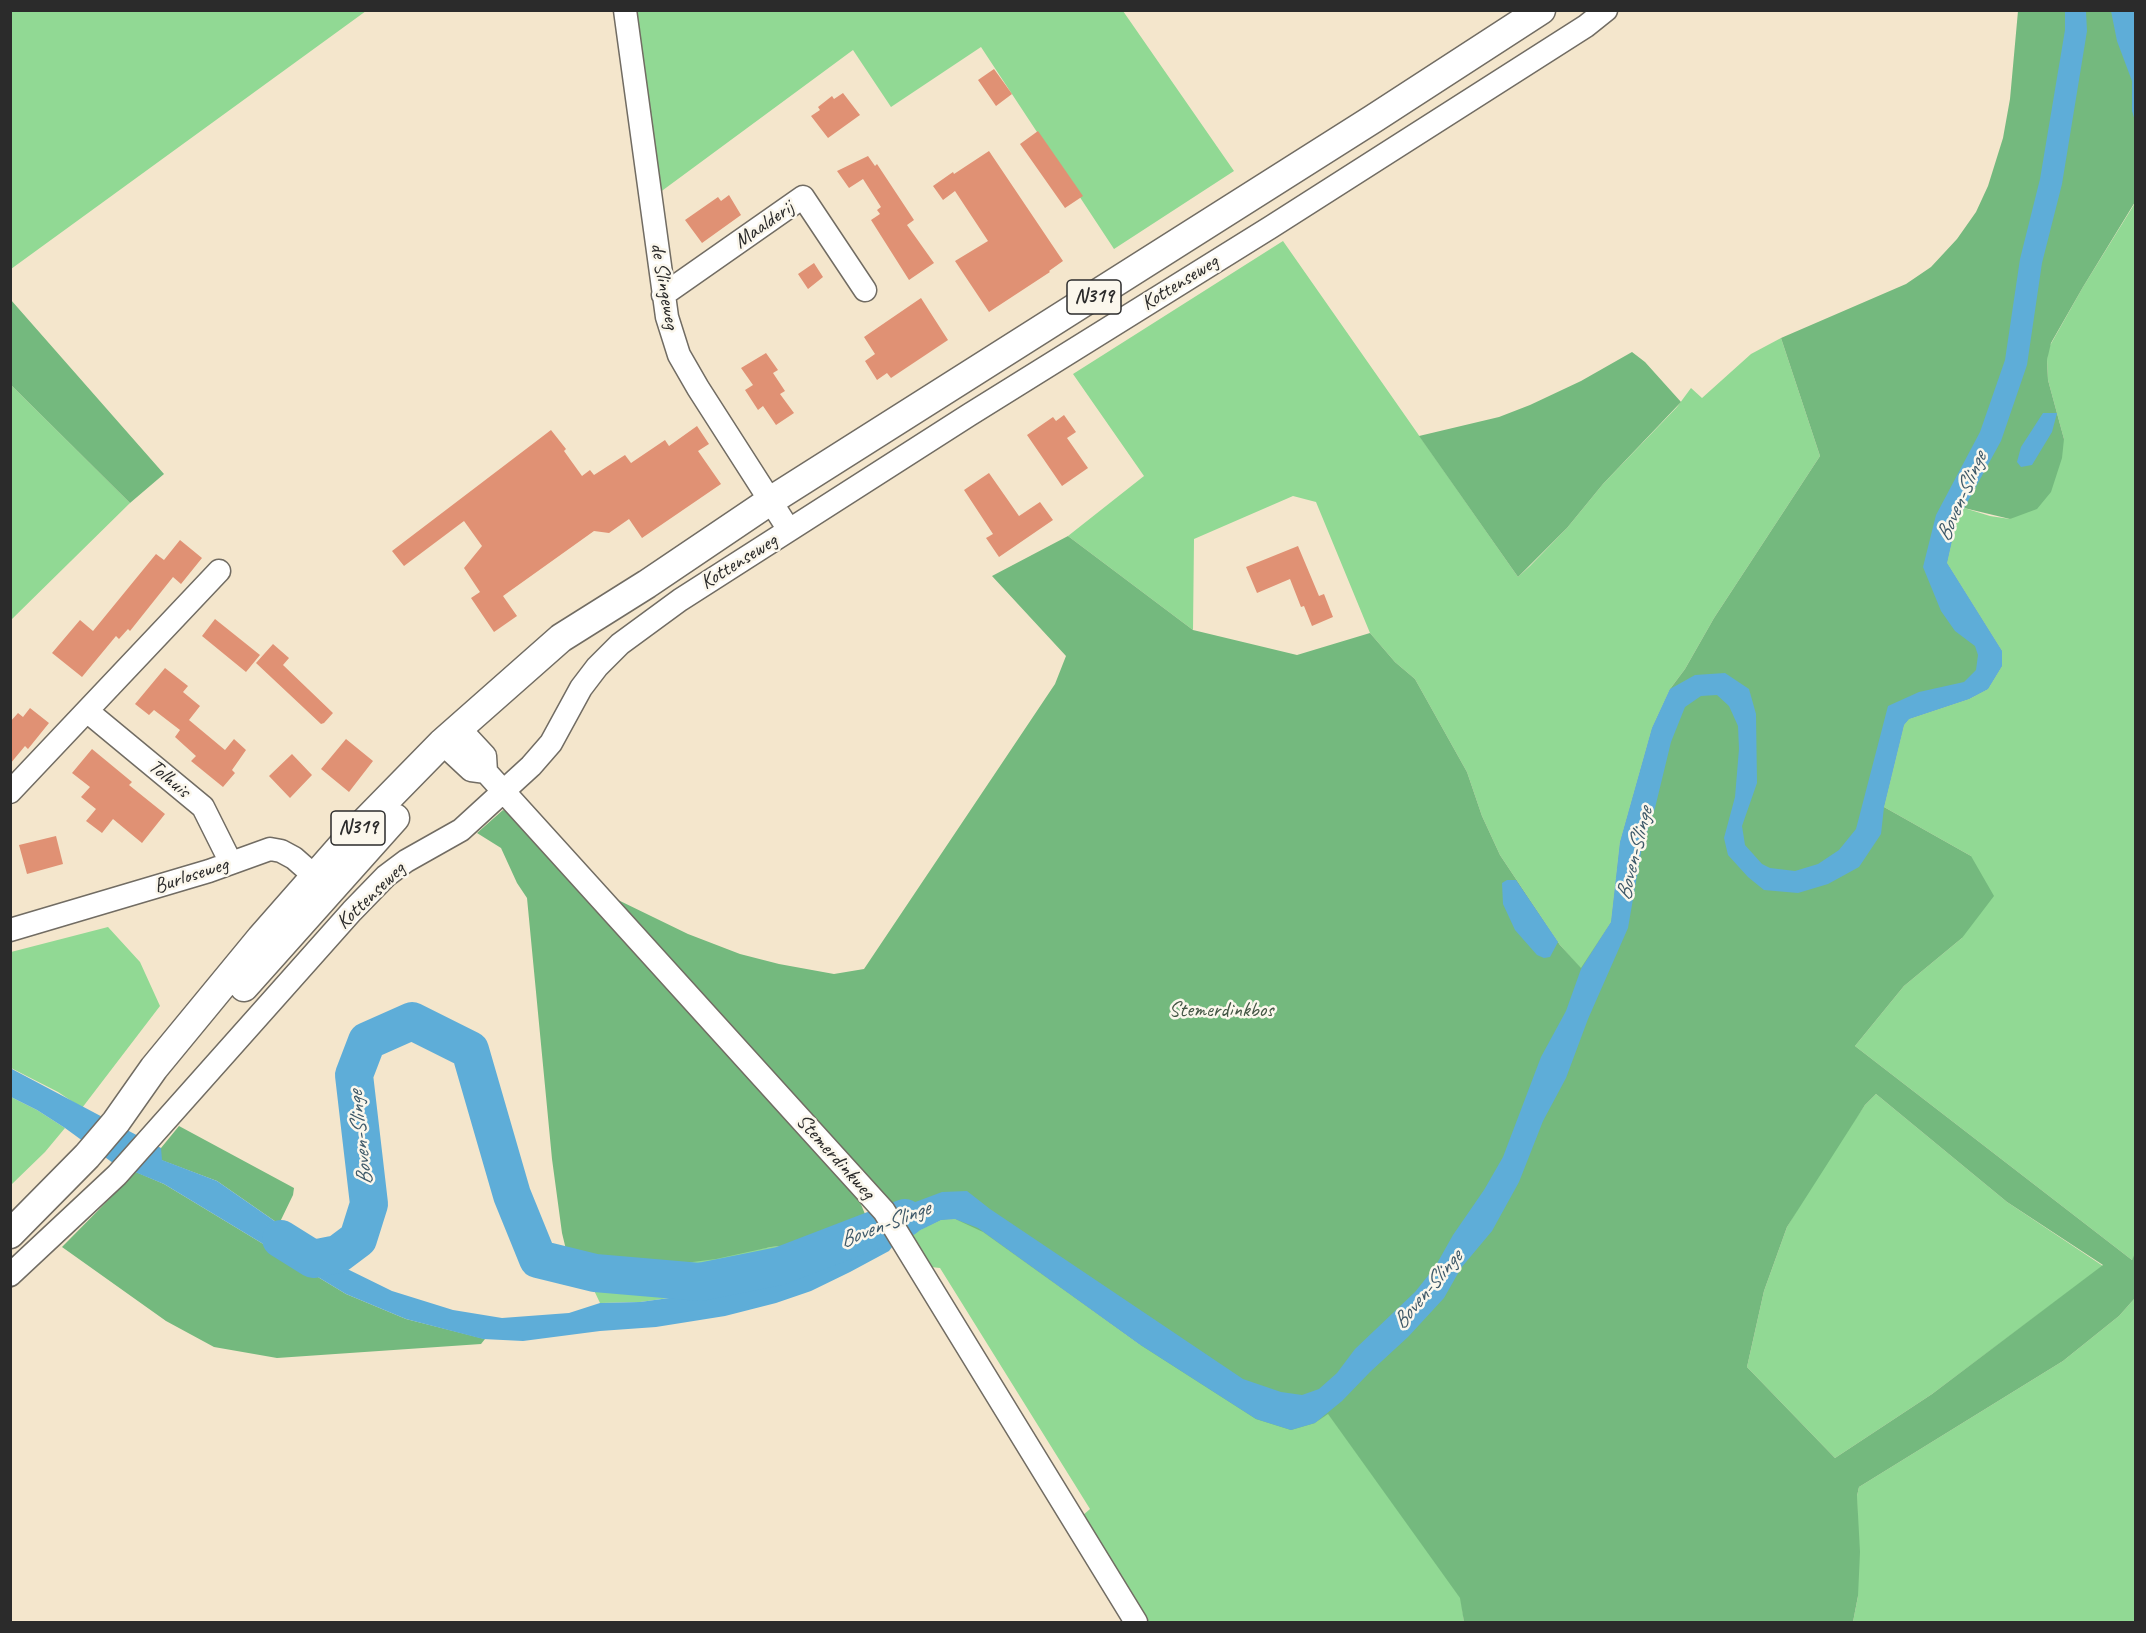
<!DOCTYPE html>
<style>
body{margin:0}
#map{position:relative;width:2146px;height:1633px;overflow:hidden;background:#f4e6cc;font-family:Caveat,sans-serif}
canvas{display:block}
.frame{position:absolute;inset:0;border:12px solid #2b2b2b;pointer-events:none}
</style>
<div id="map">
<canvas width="2146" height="1633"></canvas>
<div class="frame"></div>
</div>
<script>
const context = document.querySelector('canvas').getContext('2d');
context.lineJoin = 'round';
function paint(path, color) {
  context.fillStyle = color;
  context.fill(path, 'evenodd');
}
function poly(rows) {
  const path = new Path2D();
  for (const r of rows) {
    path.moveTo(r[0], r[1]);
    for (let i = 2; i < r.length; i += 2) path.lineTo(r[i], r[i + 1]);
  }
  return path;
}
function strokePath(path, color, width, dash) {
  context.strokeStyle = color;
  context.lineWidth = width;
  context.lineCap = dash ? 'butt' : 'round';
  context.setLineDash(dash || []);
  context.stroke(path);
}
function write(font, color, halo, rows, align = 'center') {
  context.font = font + ' Caveat,sans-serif';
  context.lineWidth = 5;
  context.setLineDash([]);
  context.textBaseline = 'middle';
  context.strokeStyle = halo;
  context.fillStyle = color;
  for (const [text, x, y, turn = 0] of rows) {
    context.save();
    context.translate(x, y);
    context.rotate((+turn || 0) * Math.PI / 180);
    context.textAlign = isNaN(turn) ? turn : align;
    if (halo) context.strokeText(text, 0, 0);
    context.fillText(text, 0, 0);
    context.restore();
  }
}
paint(poly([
 [11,10,366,10,366,11,11,269],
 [636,11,1123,11,1234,171,1114,249,981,47,891,107,853,50,659,193],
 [2135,203,2136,1253,2132,1260,1855,1046,1904,986,1962,938,1971,856,1884,807,1904,725,1909,719,1969,699,1988,689,2002,666,2002,651,1947,563,1956,523,1964,508,1990,516,2010,519,2064,439,2048,380,2047,360,2048,349,2083,287],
 [1283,241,1518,577,1530,566,1567,528,1603,484,1677,407,1691,388,1702,398,1751,354,1781,338,1820,456,1714,618,1685,669,1670,689,1652,728,1620,842,1611,922,1581,969,1560,945,1500,855,1482,816,1467,772,1415,679,1395,662,1370,633,1316,502,1293,496,1194,539,1193,630,1068,536,1144,476,1073,374],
 [11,385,130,503,11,620],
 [108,927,140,962,160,1006,82,1108,58,1092,11,1068,11,952],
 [1876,1094,2007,1202,2103,1266,1932,1394,1835,1458,1747,1367,1764,1291,1787,1227,1823,1166,1865,1105],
 [11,1097,37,1110,65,1128,45,1152,11,1185],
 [872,1214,879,1224,813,1261,765,1280,720,1291,640,1302,600,1303,582,1265,631,1270,771,1247,824,1242,867,1219],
 [955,1219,978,1228,1139,1344,1315,1423,1328,1413,1461,1598,1464,1622,1147,1622,1082,1516,1090,1509,940,1268,922,1266,907,1236,941,1220],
 [2135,1298,2135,1622,1853,1622,1858,1596,1857,1496,1859,1487,2063,1361,2119,1316]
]), '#91d994');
paint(poly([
 [2018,11,2135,11,2135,202,2083,287,2051,343,2047,360,2048,380,2064,439,2062,458,2051,492,2037,509,2010,519,1964,508,1956,523,1947,563,2002,651,2002,666,1988,689,1969,699,1909,719,1904,725,1884,807,1971,856,1994,896,1962,938,1904,986,1855,1046,2132,1260,2135,1253,2135,1298,2119,1316,2063,1361,1859,1487,1857,1496,1860,1552,1858,1596,1853,1622,1464,1622,1460,1598,1328,1414,1315,1423,1291,1430,1256,1419,1139,1344,983,1232,955,1219,941,1220,922,1229,895,1214,847,1161,781,1081,618,900,688,934,740,954,779,964,834,974,864,969,1055,684,1066,656,992,576,1068,536,1193,630,1297,655,1370,633,1395,662,1415,679,1467,772,1482,816,1500,855,1560,945,1581,968,1611,922,1620,842,1652,728,1670,689,1685,669,1714,618,1820,456,1781,338,1906,284,1931,267,1957,239,1976,212,1988,186,2003,138,2010,99],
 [1876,1094,2007,1202,2103,1265,1932,1394,1835,1458,1747,1367,1764,1291,1787,1227,1865,1105],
 [11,300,164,474,130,503,11,385],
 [1632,352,1645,362,1681,402,1603,484,1567,528,1518,577,1419,436,1499,417,1530,405,1581,381],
 [503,810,515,815,856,1192,867,1219,824,1242,771,1247,716,1259,631,1270,569,1262,562,1233,552,1159,527,898,517,883,501,848,477,833],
 [179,1126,294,1188,293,1195,279,1224,217,1181,161,1160,161,1148],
 [136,1172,164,1184,346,1294,406,1319,485,1339,481,1344,277,1358,214,1347,166,1321,62,1247]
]), '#74b97e');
paint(poly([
 [2065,11,2086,11,2087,31,2062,184,2042,263,2027,365,2001,441,1956,523,1947,563,2002,651,2002,666,1988,689,1969,699,1909,719,1904,725,1884,807,1881,834,1859,867,1828,884,1798,893,1764,890,1748,877,1728,855,1724,838,1735,797,1739,749,1738,726,1729,706,1717,695,1701,696,1685,707,1671,742,1655,808,1642,847,1628,928,1588,1019,1566,1078,1543,1121,1519,1182,1492,1231,1461,1268,1444,1298,1408,1337,1370,1372,1342,1401,1315,1423,1291,1430,1256,1419,1139,1344,978,1228,955,1219,941,1220,896,1242,889,1251,850,1272,811,1291,776,1303,725,1316,656,1327,600,1331,523,1341,483,1339,406,1319,346,1294,164,1184,113,1163,65,1128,37,1110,11,1097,10,1068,161,1148,162,1160,217,1181,335,1263,392,1291,453,1310,502,1318,569,1313,600,1303,640,1302,720,1291,765,1280,813,1261,910,1204,942,1192,967,1191,990,1209,1243,1379,1281,1392,1302,1395,1319,1389,1337,1373,1355,1349,1415,1292,1435,1267,1453,1235,1484,1190,1503,1157,1541,1057,1566,1011,1581,969,1611,922,1620,842,1652,728,1670,689,1695,675,1725,673,1749,689,1756,714,1757,783,1742,826,1745,845,1762,864,1770,868,1795,871,1818,864,1839,850,1856,829,1888,706,1919,692,1964,682,1976,670,1978,655,1975,646,1955,631,1941,611,1923,567,1936,515,1980,432,2005,360,2020,259,2040,179,2065,30],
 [2111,11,2135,11,2135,121,2132,111,2132,81,2117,41],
 [2043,413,2057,413,2052,432,2032,465,2021,467,2017,462,2021,447],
 [1507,880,1516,880,1558,942,1550,957,1544,958,1537,955,1515,930,1503,904,1502,883]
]), '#5eadd8');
strokePath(poly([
 [281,1239,313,1259,338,1254,358,1239,369,1204,354,1075,367,1041,412,1021,470,1050,512,1195,538,1259,595,1273,700,1282,780,1266,905,1218]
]), '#5eadd8', 38);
paint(poly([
 [994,69,1012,94,996,106,978,80],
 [843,93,860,115,828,138,811,116,820,110,818,107,832,96,834,99],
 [1038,131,1083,196,1065,208,1020,144],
 [989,151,1063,261,1049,271,1050,272,989,312,955,261,988,241,955,191,943,200,933,186,953,172,954,174],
 [868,156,875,166,877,164,914,220,907,225,934,263,909,280,871,220,880,214,877,210,881,207,863,179,849,188,837,171],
 [729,195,741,215,702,243,685,220,718,197,721,201],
 [814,263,823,277,808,289,798,274],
 [921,298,948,340,891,378,887,373,877,380,865,361,875,354,864,337],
 [766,353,778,370,773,373,785,391,780,394,794,413,776,425,763,406,758,410,745,390,753,385,741,368],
 [1064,415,1076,432,1067,438,1088,468,1062,486,1027,435,1053,417,1056,421],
 [697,426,709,444,698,451,721,484,642,538,629,519,609,533,594,531,503,596,517,616,494,632,471,598,480,592,464,568,482,546,464,521,404,566,392,551,551,430,566,449,564,451,582,476,590,470,594,475,625,455,631,463,665,440,669,446],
 [989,473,1019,516,1040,502,1053,520,999,557,986,538,993,534,964,490],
 [180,540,202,558,181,584,173,577,130,631,128,629,119,639,116,636,82,677,52,653,80,620,93,631,156,554,164,560],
 [1298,546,1319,596,1324,594,1333,617,1312,626,1304,606,1301,607,1290,579,1257,593,1246,567],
 [215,619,260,655,246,672,202,636],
 [273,644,289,658,283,665,333,713,324,723,321,724,256,663],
 [165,668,188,686,183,692,200,706,189,720,225,750,234,739,246,750,232,770,235,773,223,787,191,761,196,756,175,737,180,730,154,710,149,715,135,704],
 [30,708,49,723,28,749,25,746,10,764,10,722,18,713,23,717],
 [346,739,373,761,349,792,321,769],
 [92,749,132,782,129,785,165,814,142,843,113,819,102,833,86,821,96,809,81,797,90,787,72,773],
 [292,754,312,775,290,798,269,776],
 [56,836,63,864,27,874,19,845]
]), '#e09174');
const minor = poly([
 [625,10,667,317,679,355,698,388,789,530],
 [663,295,803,197,865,290],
 [87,711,203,807,231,863],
 [459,728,485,756,486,772,884,1211,1136,1622],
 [442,743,471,770,486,772],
 [10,792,219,571],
 [10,930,209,871,270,849,281,851,294,858,327,887],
 [10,1275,117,1175,352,911,386,876,406,861,461,830,531,766,551,743,581,688,597,667,620,644,680,600,969,415,1271,227,1586,26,1606,10]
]);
const major = poly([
 [244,987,395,818],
 [10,1234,87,1156,116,1122,154,1068,261,938,348,839,442,743,561,638,647,584,770,501,1373,119,1541,10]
]);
strokePath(minor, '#716c63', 25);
strokePath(major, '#716c63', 31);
strokePath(minor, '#fff', 22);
strokePath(major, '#fff', 28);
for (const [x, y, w] of [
 [1094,297,54],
 [358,828,54]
]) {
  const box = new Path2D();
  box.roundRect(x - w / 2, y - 17, w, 34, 4.5);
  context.fillStyle = '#fbf7ec';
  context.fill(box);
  strokePath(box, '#2b2b2b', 1.5);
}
write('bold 20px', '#2b2b2b', null, [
 ["N319",1094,297],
 ["N319",358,828]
]);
write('21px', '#2b2b2b', '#fbf7ec', [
 ["Maalderij",764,225,-35],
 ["Kottenseweg",1180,283,-32],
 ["de Slingeweg",664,286,80],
 ["Kottenseweg",739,562,-32],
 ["Tolhuis",169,779,40],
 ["Burloseweg",191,876,-18],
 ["Kottenseweg",371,896,-44],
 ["Stemerdinkweg",835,1157,48]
]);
write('21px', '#445645', '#fbf7ec', [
 ["Stemerdinkbos",1221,1010]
]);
write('italic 22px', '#3d5868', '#fbf7ec', [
 ["Boven-Slinge",1962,497,-66],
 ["Boven-Slinge",1635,854,-76],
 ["Boven-Slinge",361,1138,-96],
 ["Boven-Slinge",885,1225,-21],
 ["Boven-Slinge",1428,1290,-50]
]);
</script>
